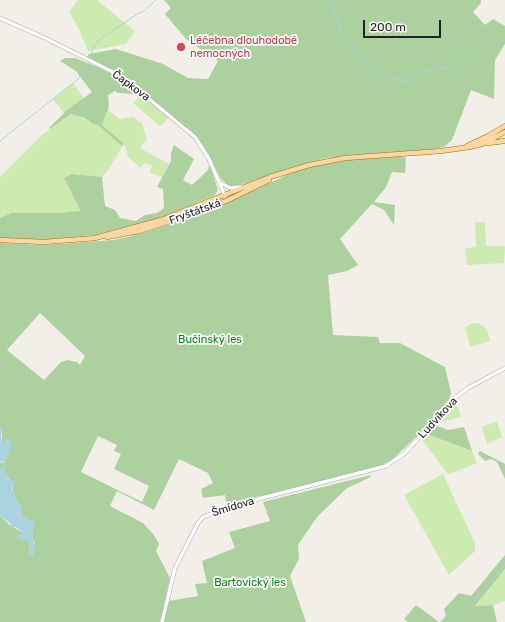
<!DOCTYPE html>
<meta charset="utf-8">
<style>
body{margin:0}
#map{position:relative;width:505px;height:622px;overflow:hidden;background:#f2efe9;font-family:Rubik,sans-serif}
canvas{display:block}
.scale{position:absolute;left:363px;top:20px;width:78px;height:18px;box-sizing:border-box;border:2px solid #222;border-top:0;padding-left:5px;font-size:12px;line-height:14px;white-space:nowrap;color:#222;-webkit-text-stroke:3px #fff;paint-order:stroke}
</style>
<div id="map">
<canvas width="505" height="622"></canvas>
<div class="scale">200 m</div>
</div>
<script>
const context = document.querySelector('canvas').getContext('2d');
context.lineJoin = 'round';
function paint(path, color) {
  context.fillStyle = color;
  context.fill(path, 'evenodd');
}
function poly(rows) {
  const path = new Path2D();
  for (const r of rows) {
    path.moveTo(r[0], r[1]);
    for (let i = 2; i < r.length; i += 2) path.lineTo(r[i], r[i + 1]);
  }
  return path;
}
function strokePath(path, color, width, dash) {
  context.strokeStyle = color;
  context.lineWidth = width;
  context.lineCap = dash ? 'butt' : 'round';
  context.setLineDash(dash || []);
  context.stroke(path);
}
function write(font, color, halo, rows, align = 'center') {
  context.font = font + ' Rubik,sans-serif';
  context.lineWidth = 3.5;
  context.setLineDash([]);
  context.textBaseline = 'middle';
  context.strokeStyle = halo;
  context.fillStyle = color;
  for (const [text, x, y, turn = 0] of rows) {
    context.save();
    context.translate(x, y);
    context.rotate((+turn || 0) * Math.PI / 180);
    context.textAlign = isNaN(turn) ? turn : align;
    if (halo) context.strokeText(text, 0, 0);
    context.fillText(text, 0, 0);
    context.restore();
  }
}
paint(poly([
 [78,0,97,0,135,31,126,44,88,51,79,29,69,12],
 [73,83,84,98,64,113,53,99],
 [141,95,169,118,160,126,133,103],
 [107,109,120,119,133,117,142,124,147,139,140,148,169,164,163,177,150,173,152,165,144,163,141,168,128,157,125,145,102,125],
 [71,114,85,118,93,124,98,125,122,146,110,168,102,177,72,174,81,211,58,213,11,213,0,218,0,177,42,135],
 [475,222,485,222,486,246,505,246,504,263,467,265,465,248,476,247],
 [474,323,479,323,487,329,490,341,470,347,465,327],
 [453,404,457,405,461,417,436,423],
 [497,421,502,437,487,444,482,427],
 [427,434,472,451,477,463,450,474,447,473,422,440],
 [443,474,475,543,475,551,449,575,404,495],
 [505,569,505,601,493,605,475,606]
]), '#cdebb0');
paint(poly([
 [164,0,481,0,481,3,473,12,485,25,493,19,505,26,505,44,495,60,494,99,471,90,452,140,444,147,433,149,326,158,289,168,235,187,229,186,221,179,205,148,196,136,126,79,88,59,87,57,89,54,116,49,163,64,188,78,208,79,218,61,186,39,165,14,171,8],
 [65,58,75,58,100,68,121,79,138,92,135,94,118,93,115,91,108,95,109,106,102,125,124,144,122,146,98,125,93,124,85,118,74,115,71,114,50,129,49,128,67,110,92,92,76,71,60,61],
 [174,145,194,159,183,180,192,185,207,171,210,165,218,190,215,195,160,218,94,235,44,240,0,238,0,218,11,213,58,213,81,211,64,178,72,174,102,177,105,206,115,210,120,218,136,221,145,215,157,213,164,208,163,189,157,187,171,161,171,153],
 [397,156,406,158,405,173,392,172,386,187,374,202,395,205,394,225,384,210,372,204,340,239,358,265,347,271,328,275,333,335,378,337,380,343,400,343,445,367,451,393,449,400,419,434,392,460,373,469,268,495,259,496,227,506,225,495,203,498,201,489,213,483,208,473,179,459,154,510,117,491,110,506,143,523,154,535,159,544,156,551,170,578,160,622,0,622,0,516,11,526,22,532,24,535,17,536,20,540,26,540,30,543,29,548,35,543,32,539,34,524,32,521,21,515,22,507,17,503,13,492,13,483,0,469,0,460,1,463,4,463,11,443,7,442,2,444,2,427,0,429,0,243,44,245,113,240,128,237,189,218,227,203,291,173,309,167,345,160],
 [40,313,85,356,80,365,77,362,67,360,61,362,44,380,7,350],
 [98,436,117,445,114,451,121,454,114,469,149,486,142,502,81,472],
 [435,425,448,430,464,427,472,451,427,434],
 [480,451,505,464,505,479,497,462,491,459,485,461,478,454],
 [371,475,369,478,347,488,317,517,298,545,299,559,290,576,306,622,164,622,169,601,198,596,195,584,207,583,202,561,235,548,229,532,270,521,263,502],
 [505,555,505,569,475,606,493,605,497,622,440,622,446,616,444,609,459,593,471,596],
 [416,605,439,622,408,622,404,619]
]), '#add19e');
paint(poly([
 [1,427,3,428,1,436,2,444,9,439,11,443,9,454,3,463,0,460,0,429],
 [3,468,5,469,8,479,15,480,12,488,17,503,22,507,22,515,32,521,34,524,32,539,36,547,33,556,29,553,30,543,26,540,23,541,16,538,17,536,24,535,22,532,16,527,12,528,10,523,0,516,0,469]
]), '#aad3df');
strokePath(poly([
 [329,0,343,35,360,58,374,71,392,79,404,81,427,71,448,67,471,57],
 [90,59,93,48,99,40,139,13,144,11,156,0],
 [84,70,89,62],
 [0,141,78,79,82,73],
 [2,463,3,468],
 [454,622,478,597,505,564]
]), '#aad3df', 1);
const tertiary = poly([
 [0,18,45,38,113,72,130,83,195,137,209,159,225,196],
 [220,183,231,188,241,187],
 [162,622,175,568,198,523,203,517,213,513,262,498,386,466,405,453,455,398,468,388,505,368]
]);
const primary = poly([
 [488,143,505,141],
 [467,146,488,136,505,126],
 [107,237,139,231,188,215,226,201,269,180],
 [95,238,161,220,270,177,309,165,345,158,441,151,470,147,482,144,505,132],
 [0,240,44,242,96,238]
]);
strokePath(tertiary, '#a9a9a9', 4.5);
strokePath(primary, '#a06b00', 5.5);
strokePath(tertiary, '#fff', 3.5);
strokePath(primary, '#fcd6a4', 4.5);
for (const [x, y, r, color] of [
 [181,47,5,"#e0444e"]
]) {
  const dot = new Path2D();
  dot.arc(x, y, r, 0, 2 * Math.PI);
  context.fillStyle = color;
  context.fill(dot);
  strokePath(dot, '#fff', 1.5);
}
write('11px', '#be3a42', '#fff', [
 ["Léčebna dlouhodobě",190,41],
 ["nemocných",190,54]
], 'left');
write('11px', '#222', '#fff', [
 ["Čapkova",131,86,36],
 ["Fryštátská",195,212,-20],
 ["Ludvíkova",438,418,-47],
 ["Šmídova",233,507,-17]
]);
write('11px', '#0c8416', '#fff', [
 ["Bučinský les",210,340],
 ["Bartovický les",250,583]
]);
</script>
